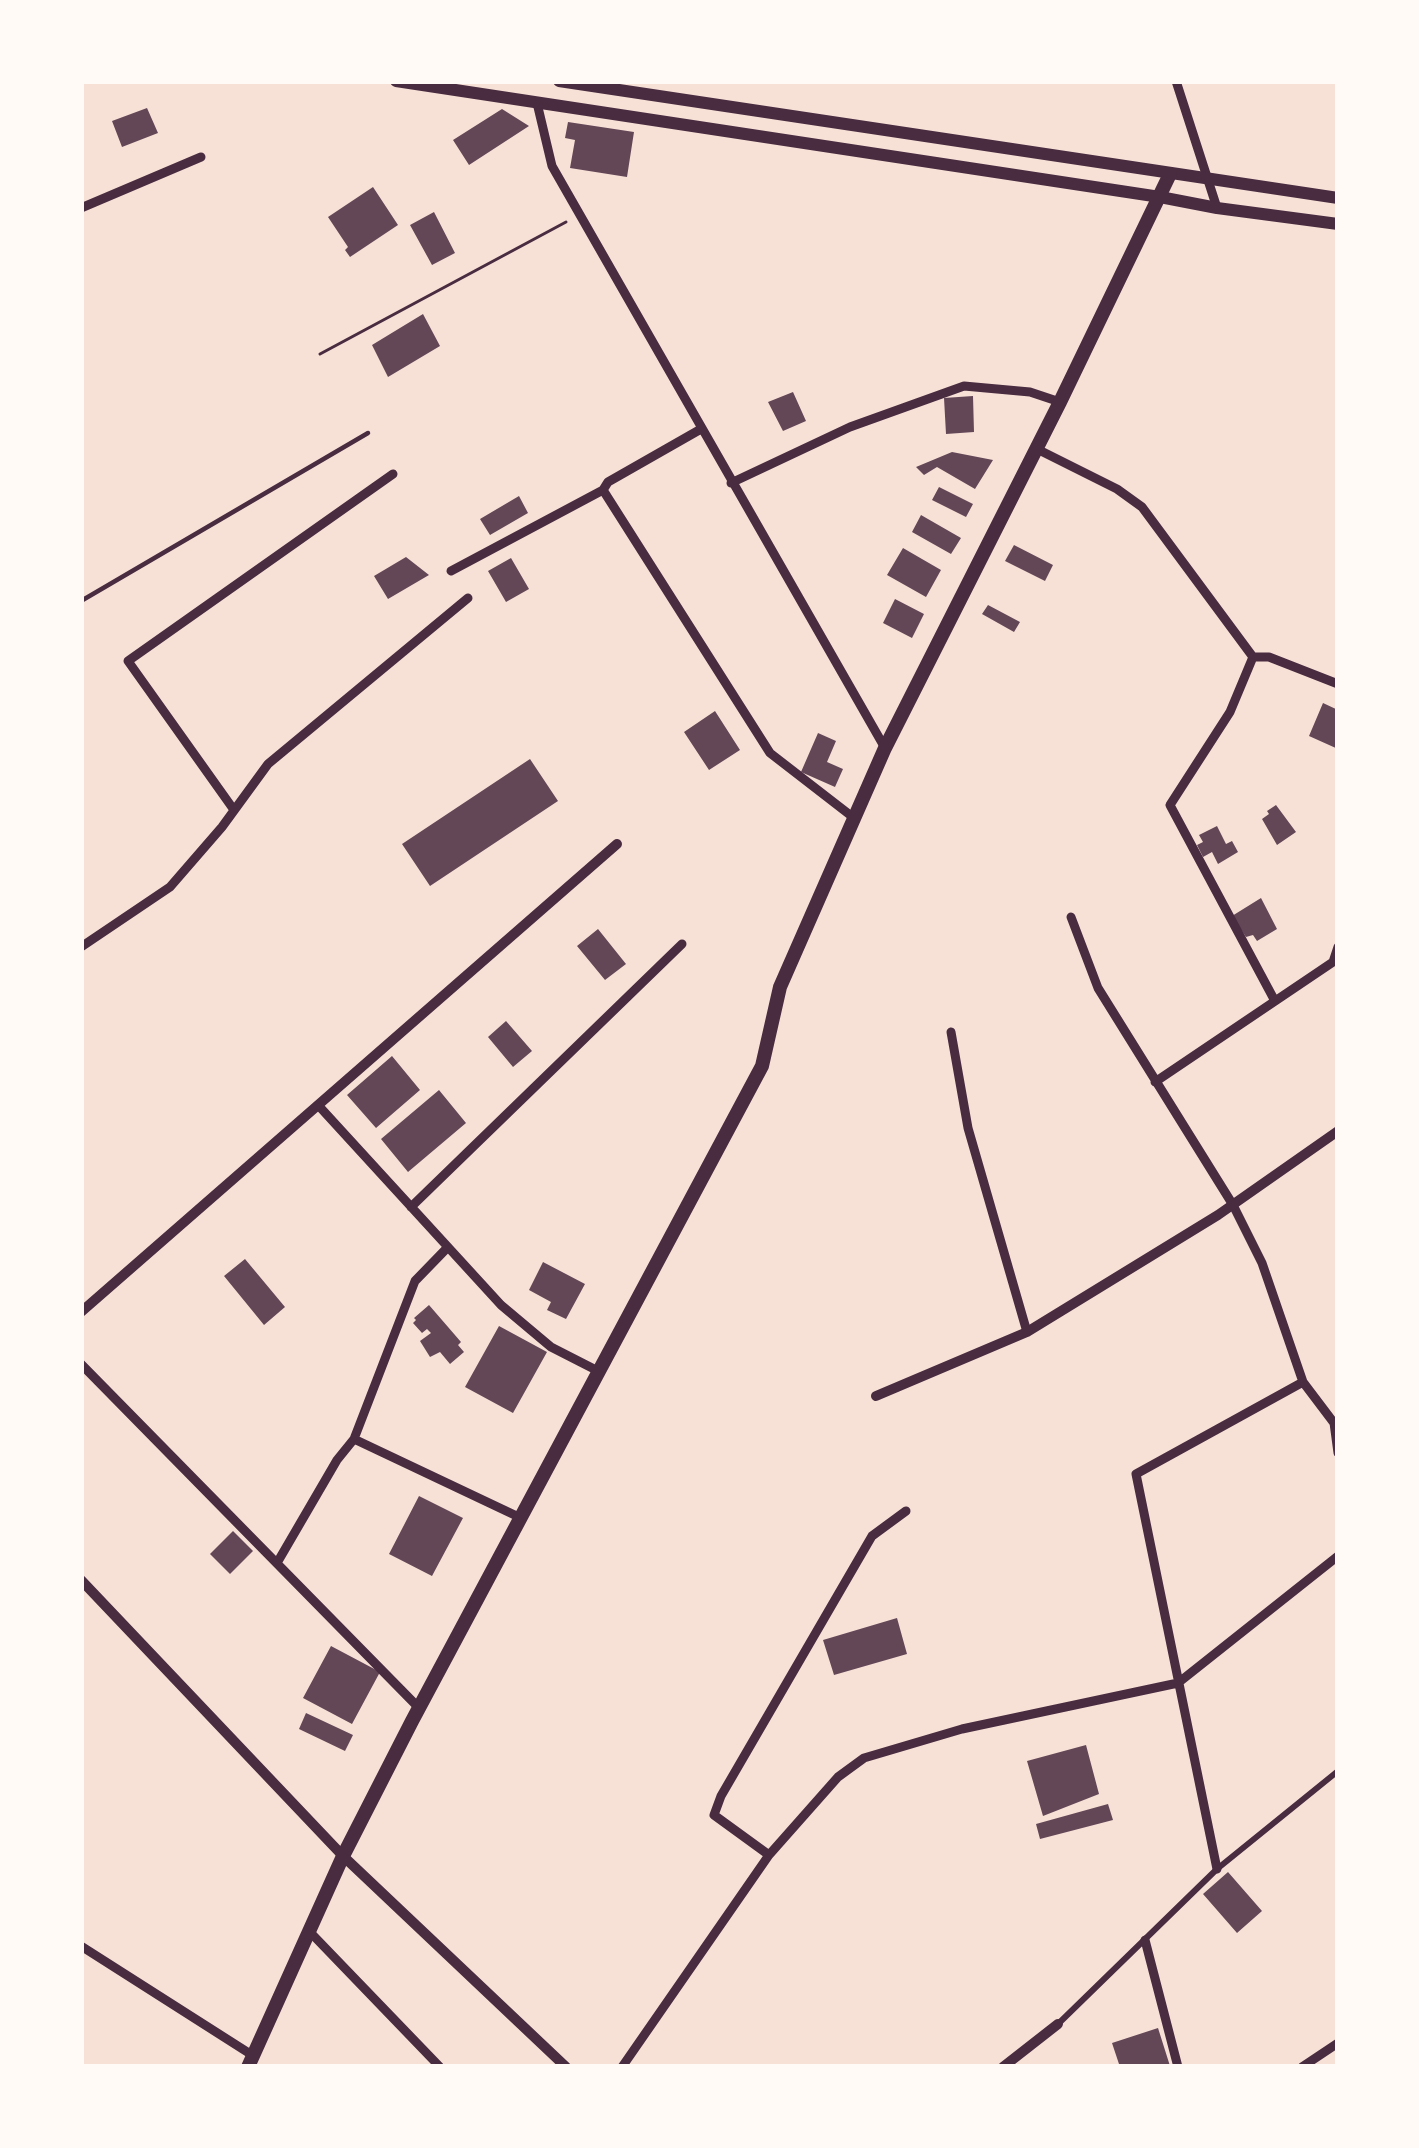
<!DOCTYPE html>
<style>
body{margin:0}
#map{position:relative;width:1419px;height:2148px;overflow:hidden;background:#f7e1d7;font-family:Raleway,sans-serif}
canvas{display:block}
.frame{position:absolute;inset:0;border:84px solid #fffaf5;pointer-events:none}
</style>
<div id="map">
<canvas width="1419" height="2148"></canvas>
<div class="frame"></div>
</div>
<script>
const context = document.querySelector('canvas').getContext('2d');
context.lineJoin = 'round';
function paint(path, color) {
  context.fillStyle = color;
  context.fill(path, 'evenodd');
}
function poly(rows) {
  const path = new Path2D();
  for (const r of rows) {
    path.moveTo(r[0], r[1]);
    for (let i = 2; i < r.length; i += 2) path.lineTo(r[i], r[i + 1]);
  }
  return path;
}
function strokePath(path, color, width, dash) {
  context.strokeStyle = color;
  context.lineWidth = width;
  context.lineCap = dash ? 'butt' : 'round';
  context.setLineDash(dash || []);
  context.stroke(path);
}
paint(poly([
 [147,108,158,133,122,147,112,121],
 [502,109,529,126,469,165,453,140],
 [568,122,634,132,627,177,570,168,575,140,565,138],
 [373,187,398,225,350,257,345,250,348,247,328,217],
 [434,212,455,253,432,265,410,225],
 [423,314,440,346,388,377,372,345],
 [793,392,806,421,783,431,768,402],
 [973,396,974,432,946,434,944,398],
 [952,452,993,460,975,489,937,467,924,475,916,467],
 [939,487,973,504,966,517,932,500],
 [519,496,528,513,490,535,480,519],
 [921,515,961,538,951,554,912,532],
 [1014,545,1053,565,1045,581,1005,561],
 [903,548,941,570,926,597,887,575],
 [406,557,429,575,388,599,374,576],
 [511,558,529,589,506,602,488,571],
 [895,599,924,614,912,638,883,623],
 [988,605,1020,622,1014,632,982,614],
 [1323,703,1338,710,1338,749,1309,736],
 [715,711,740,750,709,770,684,732],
 [818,733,836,741,827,762,843,769,835,787,801,772],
 [530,759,558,801,430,886,402,844],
 [1276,805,1296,832,1277,845,1262,819,1269,814,1267,811],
 [1217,826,1226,844,1232,841,1238,852,1218,864,1212,852,1203,857,1197,845,1203,842,1199,835],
 [1261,898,1277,929,1257,941,1253,935,1246,937,1232,916],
 [598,929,626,964,605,980,577,946],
 [506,1021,532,1051,513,1067,488,1037],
 [392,1056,420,1090,376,1128,347,1095],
 [439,1090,466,1123,408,1172,381,1139],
 [245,1259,285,1307,264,1325,224,1276],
 [543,1262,585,1284,566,1319,547,1310,551,1302,529,1290],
 [429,1305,461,1342,458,1345,464,1352,450,1364,440,1352,430,1357,420,1341,431,1333,427,1329,422,1333,413,1323,416,1320,414,1318],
 [499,1326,547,1352,513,1413,465,1387],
 [419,1496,463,1518,432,1576,389,1554],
 [233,1531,253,1551,230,1574,210,1554],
 [897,1618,907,1654,834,1675,823,1640],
 [331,1646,380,1672,352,1724,303,1698],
 [306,1713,353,1735,345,1751,299,1729],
 [1086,1745,1099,1794,1043,1816,1027,1761],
 [1108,1804,1113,1820,1040,1839,1036,1824],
 [1228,1872,1262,1911,1237,1933,1203,1894],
 [1158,2028,1170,2066,1120,2067,1112,2043]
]), '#644757');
strokePath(poly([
 [320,354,566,222]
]), '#4a2c40', 3);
strokePath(poly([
 [81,601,368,433]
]), '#4a2c40', 4.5);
strokePath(poly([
 [1058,2024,1217,1869,1338,1771]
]), '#4a2c40', 6);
strokePath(poly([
 [1176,81,1217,208],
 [537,103,552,166,885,748],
 [81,208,201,157],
 [1037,449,1117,489,1142,507,1253,657,1269,657,1338,684],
 [731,483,850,427,964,386,1030,392,1060,402],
 [603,490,770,753,854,818],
 [451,571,603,490,608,482,701,429],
 [1253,657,1230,712,1170,805,1275,1001],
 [234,810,128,661,393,474],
 [1071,917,1098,988,1233,1205,1262,1263,1303,1382,1334,1423,1338,1453],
 [81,947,170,887,222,827,268,764,468,598],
 [951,1032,968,1128,1027,1332],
 [1155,1082,1333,962,1338,947],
 [318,1105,501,1305,551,1347,598,1371],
 [411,1207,682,944],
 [81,1364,419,1708],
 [354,1439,521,1518],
 [277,1563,337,1460,354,1439,415,1281,448,1247],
 [769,1855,714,1815,721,1796,872,1536,906,1511],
 [1217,1869,1136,1474,1303,1382],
 [309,1931,440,2067],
 [1145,1940,1178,2067],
 [81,1946,252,2055],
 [622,2067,769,1855,838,1777,864,1758,962,1729,1178,1683,1338,1556],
 [1302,2067,1338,2043]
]), '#4a2c40', 9);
strokePath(poly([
 [81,1312,617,844],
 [876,1396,1027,1332,1218,1215,1338,1131],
 [81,1580,343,1856,566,2067],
 [1003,2067,1058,2024]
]), '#4a2c40', 10);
strokePath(poly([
 [396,81,1160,197,1217,208,1338,224],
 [559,81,1338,198]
]), '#4a2c40', 12);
strokePath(poly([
 [248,2067,343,1856,412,1721,762,1066,780,987,885,748,1060,402,1170,174]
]), '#4a2c40', 14);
</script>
